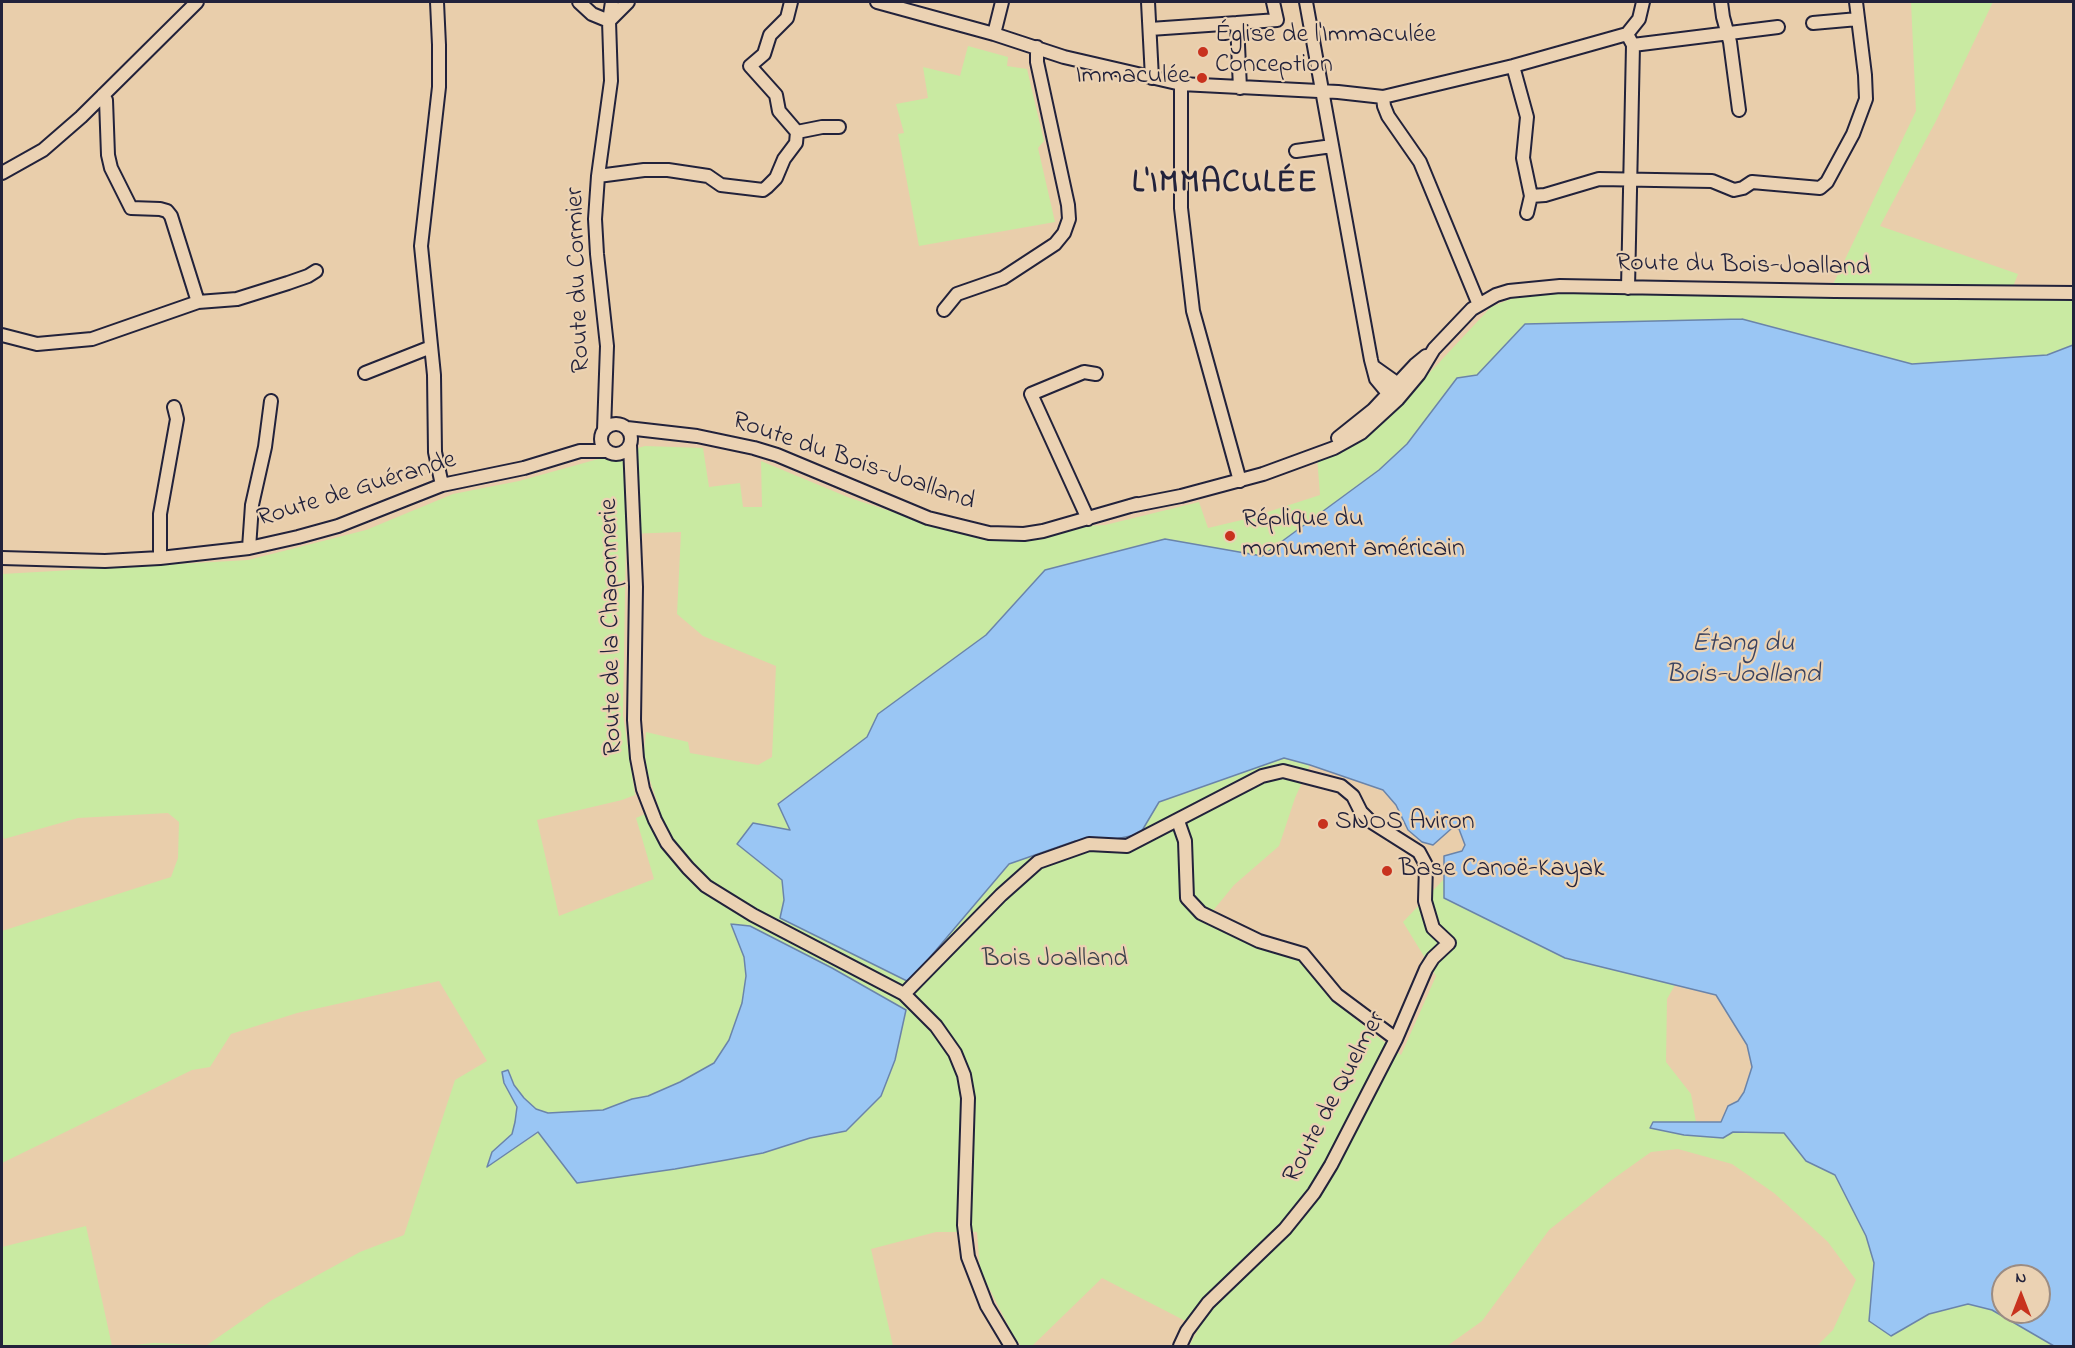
<!DOCTYPE html>
<meta charset="utf-8">
<style>
body{margin:0}
#map{position:relative;width:2075px;height:1348px;overflow:hidden;background:#e9ceab;font-family:"Indie Flower",sans-serif}
canvas{display:block}
.frame{position:absolute;inset:0;border:3px solid #22223b;pointer-events:none}
.north{position:absolute;left:1991px;top:1264px;width:60px;height:60px;box-sizing:border-box;background:#ebd2b3;border:2px solid #9b8c83;border-radius:50%;rotate:0deg;font-size:16px;font-weight:700;line-height:24px;text-align:center;color:#22223b}
.north::after{content:'';display:block;margin:auto;width:21px;height:27px;background:#c8321e;clip-path:polygon(50% 0,100% 100%,50% 72%,0 100%)}
</style>
<div id="map">
<canvas width="2075" height="1348"></canvas>
<div class="frame"></div>
<div class="north">N</div>
</div>
<script>
const context = document.querySelector('canvas').getContext('2d');
context.lineJoin = 'round';
function paint(path, color) {
  context.fillStyle = color;
  context.fill(path, 'evenodd');
}
function poly(rows) {
  const path = new Path2D();
  for (const r of rows) {
    if (r.length === 3) {
      path.moveTo(r[0] + r[2], r[1]);
      path.arc(r[0], r[1], r[2], 0, 2 * Math.PI);
      continue;
    }
    path.moveTo(r[0], r[1]);
    for (let i = 2; i < r.length; i += 2) path.lineTo(r[i], r[i + 1]);
  }
  return path;
}
function strokePath(path, color, width, dash) {
  context.strokeStyle = color;
  context.lineWidth = width;
  context.lineCap = dash ? 'butt' : 'round';
  context.setLineDash(dash || []);
  context.stroke(path);
}
function write(font, color, halo, rows, align = 'center') {
  context.font = font + ' "Indie Flower",sans-serif';
  context.lineWidth = 4.5;
  context.setLineDash([]);
  context.textBaseline = 'middle';
  context.strokeStyle = halo;
  context.fillStyle = color;
  for (const [text, x, y, turn = 0] of rows) {
    context.save();
    context.translate(x, y);
    context.rotate((+turn || 0) * Math.PI / 180);
    context.textAlign = isNaN(turn) ? turn : align;
    if (halo) context.strokeText(text, 0, 0);
    context.fillText(text, 0, 0);
    context.restore();
  }
}
paint(poly([
 [1911,2,1993,2,1937,119,1880,226,2018,274,2009,297,2073,298,2073,345,2047,355,1911,364,1766,325,1525,324,1477,375,1457,379,1407,444,1379,470,1262,556,1165,539,1045,570,986,635,878,714,867,737,778,803,790,831,737,844,782,880,784,900,909,982,1009,864,1075,841,1111,840,1140,834,1158,802,1284,758,1310,765,1295,798,1279,846,1234,885,1203,923,1301,960,1330,999,1401,1055,1436,976,1403,922,1444,879,1444,898,1565,957,1675,985,1667,999,1666,1062,1691,1094,1696,1122,1653,1122,1650,1128,1684,1135,1723,1138,1733,1132,1784,1133,1806,1161,1835,1175,1866,1236,1874,1263,1869,1320,1891,1336,1929,1314,1968,1304,1992,1310,2054,1346,1817,1346,1833,1330,1856,1280,1828,1242,1774,1193,1732,1164,1678,1149,1651,1152,1613,1179,1549,1230,1482,1321,1447,1346,1189,1346,1199,1328,1102,1278,1032,1346,1021,1346,1014,1337,980,1270,977,1232,936,1232,871,1249,893,1346,123,1346,154,1343,207,1345,272,1300,360,1252,404,1235,455,1080,487,1061,439,981,297,1013,231,1034,210,1067,192,1070,2,1163,2,931,171,877,178,858,179,822,168,813,78,818,4,839,2,833,2,574,248,560,366,530,453,494,519,481,645,446,703,448,709,487,740,483,743,507,762,507,761,461,850,498,924,522,980,537,1002,539,1077,524,1085,526,1105,525,1199,502,1208,528,1246,519,1320,495,1317,456,1356,442,1391,414,1491,307,1525,293,1578,290,1827,297,1916,111],
 [681,532,677,614,703,636,776,666,772,757,758,765,690,753,688,742,646,732,644,752,648,774,659,808,636,818,654,879,559,916,537,820,622,800,635,795,623,715,626,534],
 [731,924,750,926,832,968,906,1010,845,1131,810,1138,763,1153,726,1160,675,1169,578,1183,539,1132,488,1166,492,1152,512,1134,515,1122,517,1107,504,1083,502,1072,508,1070,514,1085,524,1098,536,1109,548,1113,603,1110,632,1099,648,1096,680,1082,714,1063,729,1040,742,1003,746,976,744,957],
 [968,46,1008,57,1007,66,1027,69,1044,141,1038,148,1055,222,919,246,898,134,904,133,896,104,928,98,923,67,960,76],
 [86,1226,112,1346,2,1346,2,1247]
]), '#c9eaa2');
const water = poly([
 [1742,319,1912,364,2047,355,2073,345,2073,1346,2054,1346,1992,1310,1968,1304,1929,1314,1891,1336,1869,1321,1874,1263,1866,1236,1835,1175,1806,1161,1784,1133,1733,1132,1723,1138,1684,1135,1650,1128,1653,1122,1721,1122,1728,1106,1738,1101,1744,1092,1752,1067,1747,1045,1716,995,1565,958,1444,898,1444,856,1462,851,1465,845,1459,829,1451,829,1433,845,1422,842,1408,830,1396,805,1383,790,1310,765,1284,758,1159,802,1140,834,1111,840,1075,841,1009,864,909,982,780,918,784,900,782,880,737,844,753,823,790,830,778,804,867,737,878,714,986,635,1045,570,1165,539,1262,556,1379,470,1407,444,1457,378,1477,375,1525,324,1742,319],
 [2003,1276,2039,1276,2039,1312,2003,1312,2003,1276],
 [731,924,750,926,832,968,906,1010,895,1060,881,1096,846,1131,810,1138,763,1153,726,1160,675,1169,577,1183,538,1132,487,1167,492,1152,512,1134,515,1122,517,1107,504,1083,502,1072,508,1070,514,1085,524,1098,536,1109,548,1113,603,1110,632,1099,648,1096,680,1082,714,1063,729,1040,742,1003,746,976,744,957,731,924]
]);
paint(water, '#9ac6f4');
strokePath(water, '#6a84aa', 1.5);
const minor = poly([
 [437,2,439,45,439,87,421,246,434,375,435,452,442,485],
 [579,2,592,14,609,21,628,2],
 [877,2,994,34,1064,57,1181,84,1338,92,1383,97,1513,66,1627,34,1639,19,1643,2],
 [1148,2,1152,78],
 [1306,2,1371,360,1376,379,1386,391,1394,397],
 [1721,2,1723,17,1730,42,1739,110],
 [1237,23,1277,20,1273,2],
 [1813,23,1858,19],
 [1150,29,1237,23,1240,88],
 [994,34,1002,2],
 [1627,34,1633,45,1628,288],
 [1633,45,1778,27],
 [1513,66,1527,117,1523,158,1531,196,1545,195,1599,179,1712,181,1734,190,1743,188,1752,182,1820,188,1827,182,1853,134,1866,99,1865,75,1856,2],
 [1181,84,1181,208,1193,311,1240,481],
 [103,95,106,100,108,155,111,168,131,208,160,209,167,211,171,216,198,302],
 [1383,97,1384,106,1388,116,1420,162,1477,300,1481,303],
 [797,132,822,127,839,127],
 [1296,151,1332,146],
 [2,173,43,150,81,117,197,2],
 [598,176,644,170,668,170,708,176,721,185,763,190,767,187,776,178,784,159,796,143,797,132,779,111,776,95,750,66,764,54,770,35,787,18,791,2],
 [1527,213,1531,196],
 [944,310,957,294,1003,278,1055,244,1064,233,1069,219,1068,205,1037,62,1037,47],
 [2,335,37,344,92,339,198,302,237,299,288,283,308,276,316,271],
 [1374,367,1398,384,1398,389],
 [365,373,431,347],
 [616,439,15],
 [627,428,697,436,754,448,777,455,928,518,989,533,1024,534,1043,531,1137,504],
 [604,430,607,346,597,254,595,219,598,176,611,81,609,21,612,2],
 [1338,438,1373,410,1415,365,1426,356],
 [630,445,636,587,634,720,637,758,643,789,655,820,667,843,688,868,706,886,753,915,904,994,936,1026,955,1053,964,1075,968,1098,964,1225,968,1257,987,1306,1011,1346],
 [1130,506,1181,496,1263,474,1334,448,1361,433,1398,399,1419,374,1434,349,1472,309,1496,295,1509,291,1560,286,1835,291,2074,293],
 [1088,519,1031,394,1084,372,1096,374],
 [249,548,252,505,265,447,271,401],
 [2,558,105,561,160,558,249,548,298,537,338,526,442,485,524,468,580,451,606,451],
 [160,558,160,514,177,419,174,407],
 [1178,821,1185,841,1187,898,1201,913,1259,941,1303,954,1337,995,1396,1039],
 [904,994,1001,895,1038,862,1089,844,1127,846,1262,776,1283,771,1341,786,1353,796,1361,812,1370,821,1419,852,1426,865,1425,901,1433,928,1449,943,1433,958,1426,969,1396,1039,1331,1165,1314,1193,1285,1229,1208,1303,1187,1331,1180,1346]
]);
strokePath(minor, '#22223b', 16);
strokePath(minor, '#ebd2b3', 12);
for (const [x, y, r, color] of [
 [1203,52,6,"#c8321e"],
 [1202,78,6,"#c8321e"],
 [1230,536,6,"#c8321e"],
 [1323,824,6,"#c8321e"],
 [1387,871,6,"#c8321e"]
]) {
  const dot = new Path2D();
  dot.arc(x, y, r, 0, 2 * Math.PI);
  context.fillStyle = color;
  context.fill(dot);
  strokePath(dot, '#ebd2b3', 2);
}
write('26px', '#22223b', '#ebd2b3', [
 ["Église de l'Immaculée",1215,37],
 ["Conception",1215,67],
 ["Immaculée",1190,78,"right"],
 ["Réplique du",1242,521],
 ["monument américain",1242,551],
 ["SNOS Aviron",1335,824],
 ["Base Canoë-Kayak",1399,871]
], 'left');
write('26px', '#22223b', '#ebd2b3', [
 ["Route du Bois-Joalland",1743,267,1],
 ["Route du Cormier",580,280,-92],
 ["Route du Bois-Joalland",853,463,19],
 ["Route de Guérande",357,491,-17],
 ["Route de la Chaponnerie",613,627,-91],
 ["Route de Quelmer",1336,1098,-62]
]);
write('26px', '#3b404a', '#ebd2b3', [
 ["Bois Joalland",1055,961]
]);
write('italic 27px', '#3a4360', '#ebd2b3', [
 ["Étang du",1743,646],
 ["Bois-Joalland",1743,677]
]);
context.letterSpacing = '1.5px';
write('bold 32px', '#22223b', '#ebd2b3', [
 ["L'IMMACULÉE",1225,186]
]);
context.letterSpacing = '0px';
</script>
